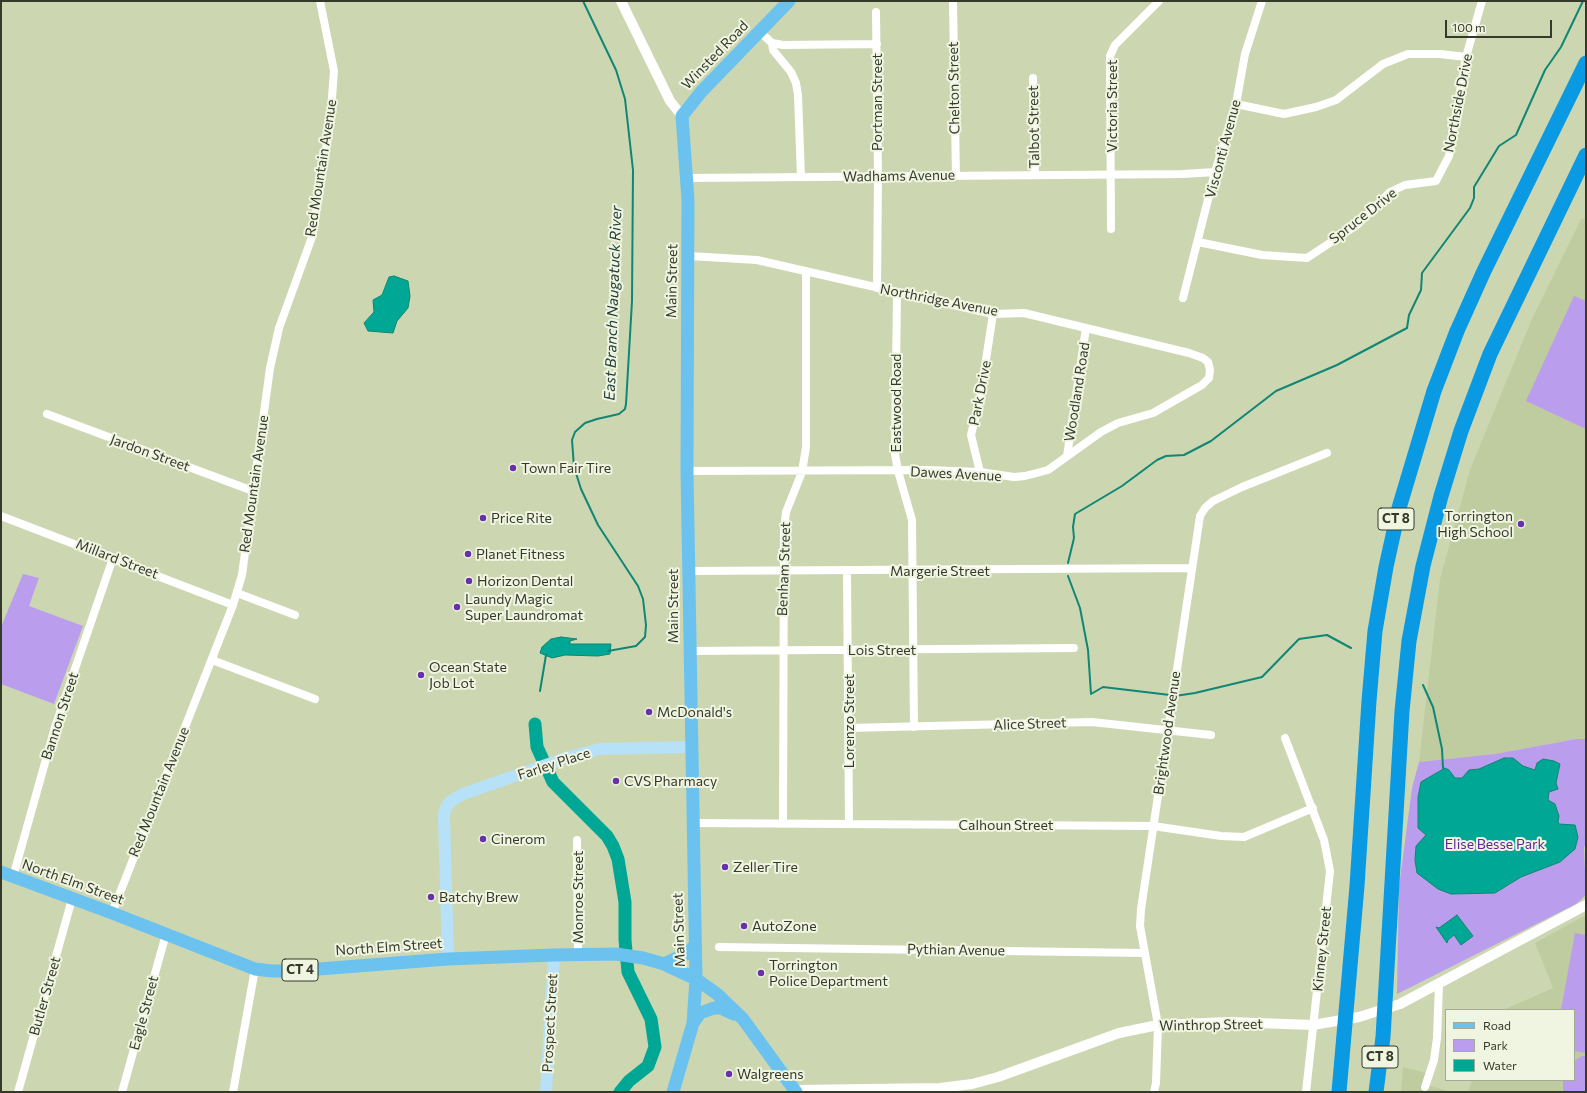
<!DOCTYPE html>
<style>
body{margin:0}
#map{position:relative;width:1587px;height:1093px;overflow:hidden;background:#ccd7b2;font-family:Commissioner,sans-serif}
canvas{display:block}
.frame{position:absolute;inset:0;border:2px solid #35392a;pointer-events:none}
.legend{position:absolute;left:1445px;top:1009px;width:130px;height:72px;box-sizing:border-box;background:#f0f5e2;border:1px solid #a5aa98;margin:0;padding:5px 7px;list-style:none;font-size:12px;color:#35392a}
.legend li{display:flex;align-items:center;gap:8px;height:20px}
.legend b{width:20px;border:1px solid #a5aa98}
.scale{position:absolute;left:1445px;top:20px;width:107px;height:18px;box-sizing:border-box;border:2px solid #35392a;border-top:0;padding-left:5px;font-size:12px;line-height:14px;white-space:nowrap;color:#35392a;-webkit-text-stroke:3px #f0f5e2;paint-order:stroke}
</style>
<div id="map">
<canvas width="1587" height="1093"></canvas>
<div class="frame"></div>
<ul class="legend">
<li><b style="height:5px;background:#6cc2ef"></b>Road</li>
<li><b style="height:11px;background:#bb9ded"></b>Park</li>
<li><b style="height:11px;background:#00a794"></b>Water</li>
</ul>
<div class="scale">100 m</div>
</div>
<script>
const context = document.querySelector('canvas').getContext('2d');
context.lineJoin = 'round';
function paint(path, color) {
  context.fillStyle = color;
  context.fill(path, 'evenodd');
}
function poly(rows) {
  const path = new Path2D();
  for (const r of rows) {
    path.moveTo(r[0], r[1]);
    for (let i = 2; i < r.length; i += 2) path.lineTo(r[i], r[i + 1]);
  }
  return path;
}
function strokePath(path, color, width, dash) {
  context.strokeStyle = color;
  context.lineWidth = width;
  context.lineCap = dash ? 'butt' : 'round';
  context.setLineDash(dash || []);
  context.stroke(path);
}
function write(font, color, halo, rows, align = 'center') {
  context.font = font + ' Commissioner,sans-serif';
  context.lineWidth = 4;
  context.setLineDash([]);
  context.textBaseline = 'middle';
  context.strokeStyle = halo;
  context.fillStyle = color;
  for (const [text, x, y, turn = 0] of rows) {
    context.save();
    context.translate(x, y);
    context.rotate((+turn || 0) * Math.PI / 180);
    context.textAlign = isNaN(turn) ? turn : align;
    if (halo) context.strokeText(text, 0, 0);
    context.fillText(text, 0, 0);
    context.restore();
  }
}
paint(poly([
 [1581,219,1586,219,1586,739,1576,739,1495,754,1419,762,1440,579,1470,470,1531,321],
 [1586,915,1586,1092,1468,1092,1472,1080,1574,1080,1574,1010,1503,1010,1553,988,1535,943],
 [1403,1067,1426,1073,1423,1084,1452,1092,1401,1092]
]), '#bfcc9f');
paint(poly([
 [1574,296,1586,301,1586,429,1526,401],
 [23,574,39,578,29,606,83,626,54,704,1,684,1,627],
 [1576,739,1586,739,1586,842,1584,848,1586,895,1576,904,1397,994,1399,887,1412,788,1419,762,1495,754],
 [1575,933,1586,935,1586,1053,1574,1051,1574,1010,1561,1010],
 [1582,1056,1586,1056,1586,1092,1563,1092,1563,1080,1574,1080,1574,1061]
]), '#bb9ded');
const water = poly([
 [394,276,408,281,410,296,408,308,397,321,393,333,368,331,364,323,374,312,373,300,382,295,389,277,394,276],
 [561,637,577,639,570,641,570,644,611,644,610,654,598,656,565,655,552,658,540,653,542,647,551,639,561,637],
 [1504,758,1513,758,1523,766,1535,770,1537,763,1543,759,1554,761,1560,764,1556,783,1558,789,1549,792,1548,800,1555,804,1559,816,1558,822,1559,824,1575,825,1578,837,1575,849,1560,862,1521,877,1495,893,1451,894,1438,889,1417,873,1415,860,1416,846,1426,835,1418,828,1418,797,1421,782,1445,768,1449,770,1455,778,1462,778,1469,770,1479,769,1504,758],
 [1457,915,1473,936,1461,945,1454,935,1448,940,1447,943,1436,927,1439,928,1457,915]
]);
paint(water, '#00a794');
strokePath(water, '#108674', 1);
strokePath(poly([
 [583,1,616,70,625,99,633,170,632,301,626,404,625,409,619,414,597,419,585,423,575,432,572,440,574,467,581,489,598,525,638,586,643,599,646,625,645,637,636,646,608,651],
 [1068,563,1074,538,1073,527,1075,514,1122,486,1157,460,1166,456,1184,455,1211,441,1276,391,1337,365,1407,328,1409,315,1421,290,1422,273,1470,208,1474,198,1474,187,1499,146,1516,135,1545,70,1561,47,1583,1],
 [1068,576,1080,608,1088,650,1091,694,1103,687,1170,695],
 [1423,685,1433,707,1442,749,1443,768],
 [540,691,546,655],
 [1175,696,1195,693,1262,677,1299,639,1327,635,1351,648]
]), '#108674', 2);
strokePath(poly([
 [535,724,537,747,553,782,607,836,613,846,618,859,625,902,625,940,628,972,651,1019,655,1047,648,1066,629,1081,620,1092]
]), '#00a794', 13);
strokePath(poly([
 [953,1,956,176],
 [876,12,878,177,877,288],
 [760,32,772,43,773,50,791,72,796,83,798,95,801,177],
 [772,43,783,45,877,44],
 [1033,78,1035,175],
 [1236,104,1284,114,1316,107,1336,100,1383,64,1408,54,1440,54,1466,57],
 [687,178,1183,174,1215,172],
 [1111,229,1110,56,1115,45,1159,1],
 [1198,242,1262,255,1307,258,1357,225,1390,192,1405,185,1436,181,1449,156,1466,57,1482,1],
 [897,293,895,454,898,471,912,520,914,727],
 [1183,298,1215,172,1236,104,1245,54,1262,1],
 [47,414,253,491],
 [1067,456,1086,328],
 [687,471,926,470,980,472,1014,477,1025,476,1048,470,1101,432,1118,423,1153,413,1202,385,1209,378,1210,370,1208,362,1203,358,1189,353,1024,313,993,314,757,260,689,256],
 [980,472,971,435,980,399,993,314],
 [1,516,233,605],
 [689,571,1191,568],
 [847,571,849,824],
 [237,593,295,615],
 [690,651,1074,648],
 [212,660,315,699],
 [849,728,1092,722,1211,735],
 [1285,738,1324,840,1330,871,1306,1092],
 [692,823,1153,826,1221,836,1244,837,1313,808],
 [783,823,784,530,786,512,802,472,806,447,806,271],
 [577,840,578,955],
 [13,877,55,727,113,558],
 [112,913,233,605,242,575,270,368,279,328,312,237,330,124,334,71,320,1],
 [719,947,1145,953],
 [1425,1087,1434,1060,1437,1038,1439,985],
 [18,1092,72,899],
 [122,1092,166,934],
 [233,1092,255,969],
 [1154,1092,1156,1083,1158,1025,1140,926,1141,909,1200,516,1205,508,1213,501,1242,487,1327,453]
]), '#fff', 8);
strokePath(poly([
 [621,1,670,101,682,116],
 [795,1090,940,1088,972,1084,998,1077,1119,1033,1158,1025,1229,1022,1313,1025,1359,1017,1400,1004,1586,905]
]), '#fff', 10);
strokePath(poly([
 [448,959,444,815,446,807,451,801,463,794,566,758,600,749,691,747],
 [546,1092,554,955]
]), '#b6e1f7', 12);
strokePath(poly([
 [1,872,112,913,255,969,272,971,293,971,448,959,554,955,616,954,643,958,664,964,696,979,717,994,743,1019,796,1092],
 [664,964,688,953,694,946],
 [693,1023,700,1013,714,1008,721,1008,734,1014],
 [673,1092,693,1023,696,979,687,471,688,200,682,116,701,92,789,1]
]), '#6cc2ef', 13);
strokePath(poly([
 [1339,1092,1357,886,1369,701,1375,631,1386,567,1399,508,1434,391,1457,331,1484,271,1586,63],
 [1376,1092,1383,1037,1402,711,1409,641,1423,566,1441,496,1461,431,1490,354,1586,155]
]), '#0a9ae4', 15);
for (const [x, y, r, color] of [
 [513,468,4,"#6931a8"],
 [483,518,4,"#6931a8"],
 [1521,524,4,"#6931a8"],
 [468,554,4,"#6931a8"],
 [469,581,4,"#6931a8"],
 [457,607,4,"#6931a8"],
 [421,675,4,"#6931a8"],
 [649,712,4,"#6931a8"],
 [616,781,4,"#6931a8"],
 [483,839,4,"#6931a8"],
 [725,867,4,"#6931a8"],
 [431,897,4,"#6931a8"],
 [744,926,4,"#6931a8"],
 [761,973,4,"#6931a8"],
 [729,1074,4,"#6931a8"]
]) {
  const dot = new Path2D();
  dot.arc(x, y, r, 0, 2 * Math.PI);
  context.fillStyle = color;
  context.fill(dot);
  strokePath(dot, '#f0f5e2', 1.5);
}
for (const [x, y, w] of [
 [1396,519,36],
 [300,970,36],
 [1380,1057,36]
]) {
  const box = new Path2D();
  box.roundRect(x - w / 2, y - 11, w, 22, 3);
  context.fillStyle = '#f0f5e2';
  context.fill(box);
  strokePath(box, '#35392a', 1);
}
write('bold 13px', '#35392a', null, [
 ["CT 8",1396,519],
 ["CT 4",300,970],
 ["CT 8",1380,1057]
]);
write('14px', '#35392a', '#f0f5e2', [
 ["Winsted Road",715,55,-46],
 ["Chelton Street",954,88,-91],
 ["Portman Street",877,102,-90],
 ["Northside Drive",1458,103,-79],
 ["Victoria Street",1112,106,-90],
 ["Talbot Street",1034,127,-91],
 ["Visconti Avenue",1223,149,-75],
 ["Red Mountain Avenue",321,168,-81],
 ["Wadhams Avenue",899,176,-1],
 ["Spruce Drive",1363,216,-38],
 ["Main Street",672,281,-89],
 ["Northridge Avenue",939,300,11],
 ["Woodland Road",1077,392,-81],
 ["Park Drive",980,393,-79],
 ["Eastwood Road",896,403,-90],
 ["Jardon Street",150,453,20],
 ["Dawes Avenue",956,474,3],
 ["Red Mountain Avenue",254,484,-82],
 ["Millard Street",117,559,21],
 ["Benham Street",784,569,-88],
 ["Margerie Street",940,571],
 ["Main Street",673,606,-90],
 ["Lois Street",882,650],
 ["Bannon Street",60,716,-72],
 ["Lorenzo Street",849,721,-90],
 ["Alice Street",1030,724,-2],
 ["Brightwood Avenue",1167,733,-82],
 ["Farley Place",554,764,-18],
 ["Red Mountain Avenue",159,792,-68],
 ["Calhoun Street",1006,825],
 ["North Elm Street",73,882,20],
 ["Monroe Street",578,897,-90],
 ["Main Street",679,930,-92],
 ["North Elm Street",389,947,-4],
 ["Kinney Street",1322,949,-84],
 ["Pythian Avenue",956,950,1],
 ["Butler Street",45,996,-74],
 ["Eagle Street",144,1013,-75],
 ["Prospect Street",550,1023,-87],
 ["Winthrop Street",1211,1025,-1]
]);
write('14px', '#35392a', '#f0f5e2', [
 ["Town Fair Tire",521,468],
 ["Torrington",1513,516,"right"],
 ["High School",1513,532,"right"],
 ["Price Rite",491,518],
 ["Planet Fitness",476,554],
 ["Horizon Dental",477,581],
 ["Laundy Magic",465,599],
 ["Super Laundromat",465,615],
 ["Ocean State",429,667],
 ["Job Lot",429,683],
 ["McDonald's",657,712],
 ["CVS Pharmacy",624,781],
 ["Cinerom",491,839],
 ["Zeller Tire",733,867],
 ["Batchy Brew",439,897],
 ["AutoZone",752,926],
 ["Torrington",769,965],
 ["Police Department",769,981],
 ["Walgreens",737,1074]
], 'left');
write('14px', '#60279c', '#f0f5e2', [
 ["Elise Besse Park",1495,844]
]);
write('italic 15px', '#233f3a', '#f0f5e2', [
 ["East Branch Naugatuck River",613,303,-88]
]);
</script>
